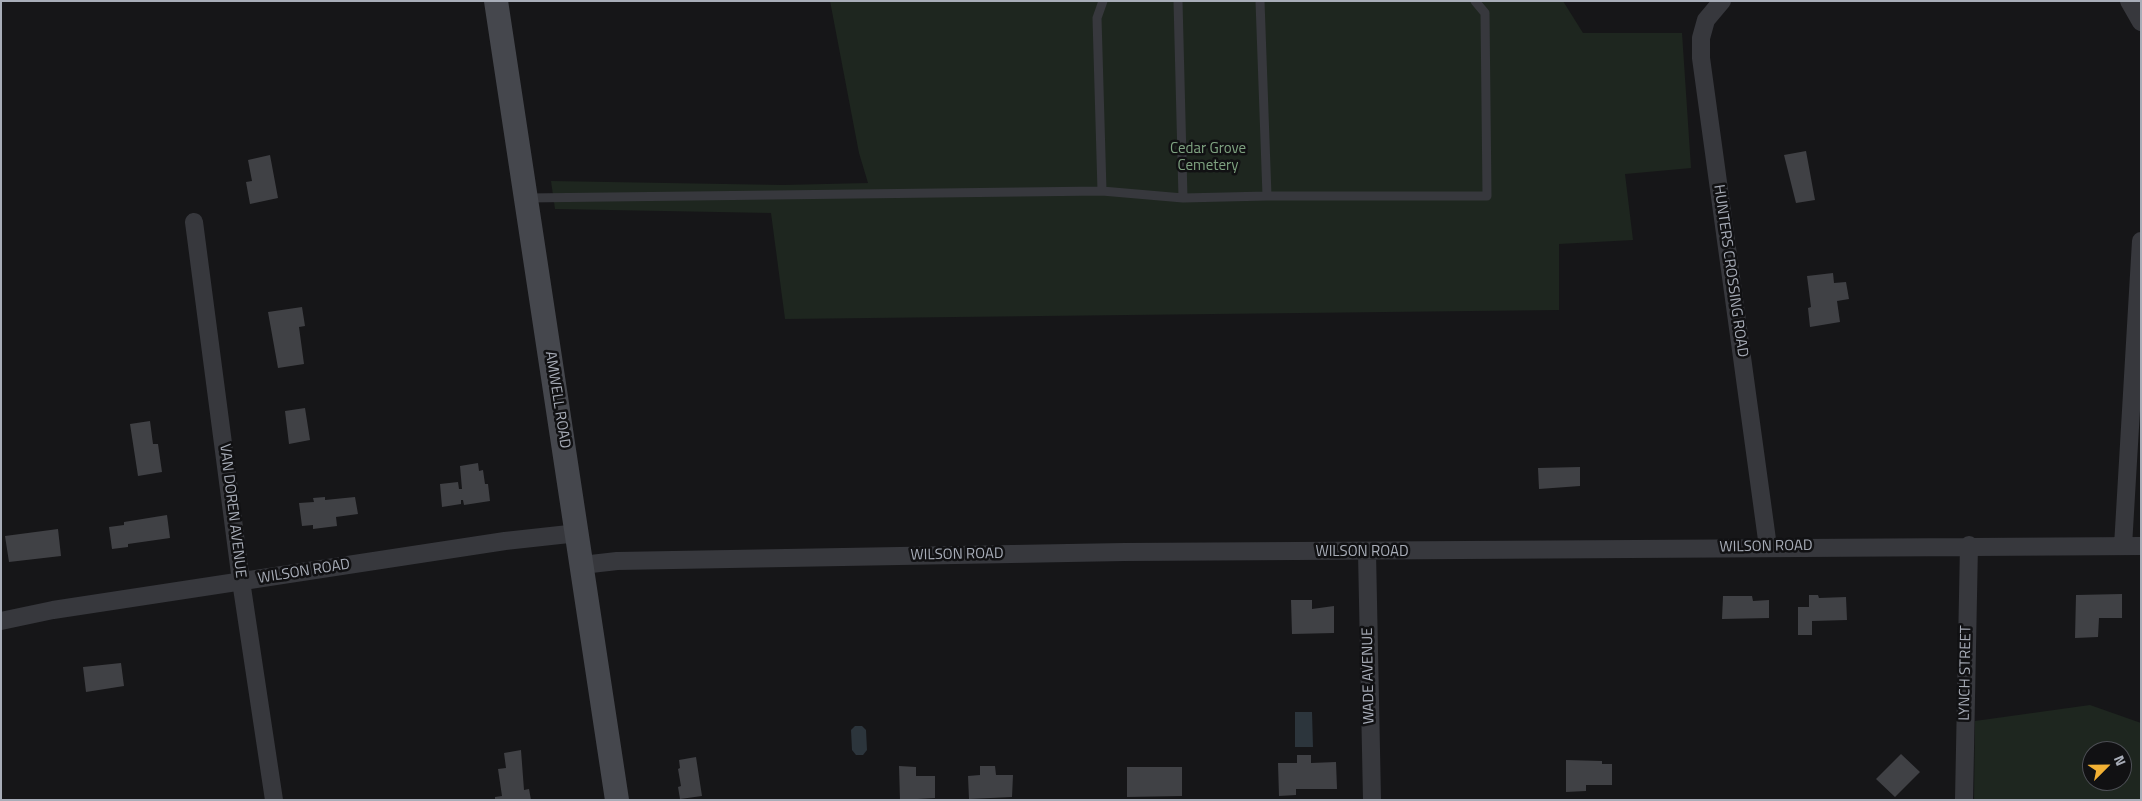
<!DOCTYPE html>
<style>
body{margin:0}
#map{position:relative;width:2142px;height:801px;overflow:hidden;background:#161618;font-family:"Titillium Web",sans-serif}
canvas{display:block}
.frame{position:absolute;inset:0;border:2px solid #a8adb8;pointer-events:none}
.north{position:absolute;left:2082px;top:741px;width:50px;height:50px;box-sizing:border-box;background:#111113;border:1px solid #4d4f55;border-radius:50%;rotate:67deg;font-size:14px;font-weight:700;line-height:20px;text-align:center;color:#a8adb8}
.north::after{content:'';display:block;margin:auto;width:18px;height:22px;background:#f2b134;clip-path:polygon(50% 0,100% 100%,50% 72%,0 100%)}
</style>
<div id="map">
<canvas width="2142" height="801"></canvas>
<div class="frame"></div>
<div class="north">N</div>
</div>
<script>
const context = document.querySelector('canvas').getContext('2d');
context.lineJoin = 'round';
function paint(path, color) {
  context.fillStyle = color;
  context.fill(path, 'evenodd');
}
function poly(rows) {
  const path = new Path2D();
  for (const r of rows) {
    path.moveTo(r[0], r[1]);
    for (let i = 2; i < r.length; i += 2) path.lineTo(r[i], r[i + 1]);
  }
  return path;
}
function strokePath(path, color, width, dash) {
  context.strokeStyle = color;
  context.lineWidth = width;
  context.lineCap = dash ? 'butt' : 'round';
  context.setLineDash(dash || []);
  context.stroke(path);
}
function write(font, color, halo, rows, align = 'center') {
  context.font = font + ' "Titillium Web",sans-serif';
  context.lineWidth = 5;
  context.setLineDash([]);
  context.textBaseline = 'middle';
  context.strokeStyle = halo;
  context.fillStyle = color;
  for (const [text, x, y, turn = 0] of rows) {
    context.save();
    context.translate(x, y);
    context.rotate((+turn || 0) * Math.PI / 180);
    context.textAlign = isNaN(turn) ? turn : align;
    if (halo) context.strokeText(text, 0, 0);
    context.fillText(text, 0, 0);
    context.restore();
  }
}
paint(poly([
 [830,1,1563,1,1583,33,1682,33,1691,168,1625,174,1633,240,1559,244,1559,310,785,319,771,213,555,209,551,181,783,185,868,183,859,153],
 [2090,705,2141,723,2141,800,1974,800,1975,721],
 [2092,751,2122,751,2122,781,2092,781]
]), '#1e261f');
paint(poly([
 [1295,712,1312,712,1313,747,1295,747],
 [855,726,862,726,866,730,867,750,863,755,856,755,852,750,851,730]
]), '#2c353c');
paint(poly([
 [1806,151,1815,200,1796,203,1784,155],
 [270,155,278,198,250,204,246,182,252,181,248,160],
 [1833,273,1834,283,1846,282,1849,299,1837,301,1840,322,1810,327,1808,308,1811,307,1807,276],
 [302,307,305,326,299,327,304,364,278,368,268,312],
 [305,408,310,440,289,444,285,411],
 [150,421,153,444,158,444,162,472,138,476,130,424],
 [478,463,479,471,483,470,485,484,488,484,490,501,464,505,463,500,461,500,461,504,442,507,440,484,458,482,459,489,462,489,460,466],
 [1580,467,1580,486,1539,489,1538,468],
 [325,497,325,500,355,497,358,514,336,517,337,526,313,529,313,525,302,526,299,503,314,502,313,498],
 [167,515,170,538,128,544,128,547,112,549,109,527,124,525,124,522],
 [58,529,61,556,9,562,5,536],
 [2122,594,2122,618,2099,618,2098,637,2075,638,2076,595],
 [1809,595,1818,595,1819,598,1846,597,1847,620,1812,621,1812,635,1798,635,1798,607,1809,607],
 [1723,596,1752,596,1753,601,1769,600,1769,618,1722,619],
 [1291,600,1312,600,1312,609,1334,606,1334,633,1292,634],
 [121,663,124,686,86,692,83,667],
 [521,750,524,790,529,789,531,800,495,800,495,797,502,796,498,769,506,768,504,753],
 [1901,754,1920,772,1895,797,1876,779],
 [1297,755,1311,755,1311,763,1336,762,1337,789,1296,789,1296,795,1279,796,1278,763,1297,763],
 [696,757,702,796,680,799,678,787,681,786,678,769,680,768,679,760],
 [1566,760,1602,761,1602,764,1612,764,1612,785,1586,785,1586,791,1566,792],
 [899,766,916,767,916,776,935,776,935,798,900,800],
 [980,766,995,766,996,775,1013,775,1012,797,969,799,968,776,980,775],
 [1127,767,1182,767,1182,796,1127,797]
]), '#404145');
strokePath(poly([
 [1178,1,1183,198],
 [1260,1,1267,196],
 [1102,191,1097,18,1103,1],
 [527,198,1102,191,1183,198,1267,196,1487,196,1485,13,1475,1]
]), '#37383d', 9);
strokePath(poly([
 [1722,1,1706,20,1701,38,1701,58,1768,547],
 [2129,1,2141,22],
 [194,222,241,581,274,800],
 [2123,546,2141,241],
 [1367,552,1372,800],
 [582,565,617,561,1125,552,2141,546],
 [1,621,53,610,505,541,578,533],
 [1964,800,1969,545]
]), '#37383d', 18);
strokePath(poly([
 [496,1,617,800]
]), '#45474d', 24);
write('15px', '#7fa381', '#111113', [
 ["Cedar Grove",1208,149],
 ["Cemetery",1208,166]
]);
write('15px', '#a8adb8', '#111113', [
 ["HUNTERS CROSSING ROAD",1730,271,82],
 ["AMWELL ROAD",557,400,81],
 ["VAN DOREN AVENUE",232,511,83],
 ["WILSON ROAD",1766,547,-1],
 ["WILSON ROAD",1362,552],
 ["WILSON ROAD",957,555,-1],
 ["WILSON ROAD",304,572,-9],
 ["LYNCH STREET",1966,673,-89],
 ["WADE AVENUE",1369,676,-91]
]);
</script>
